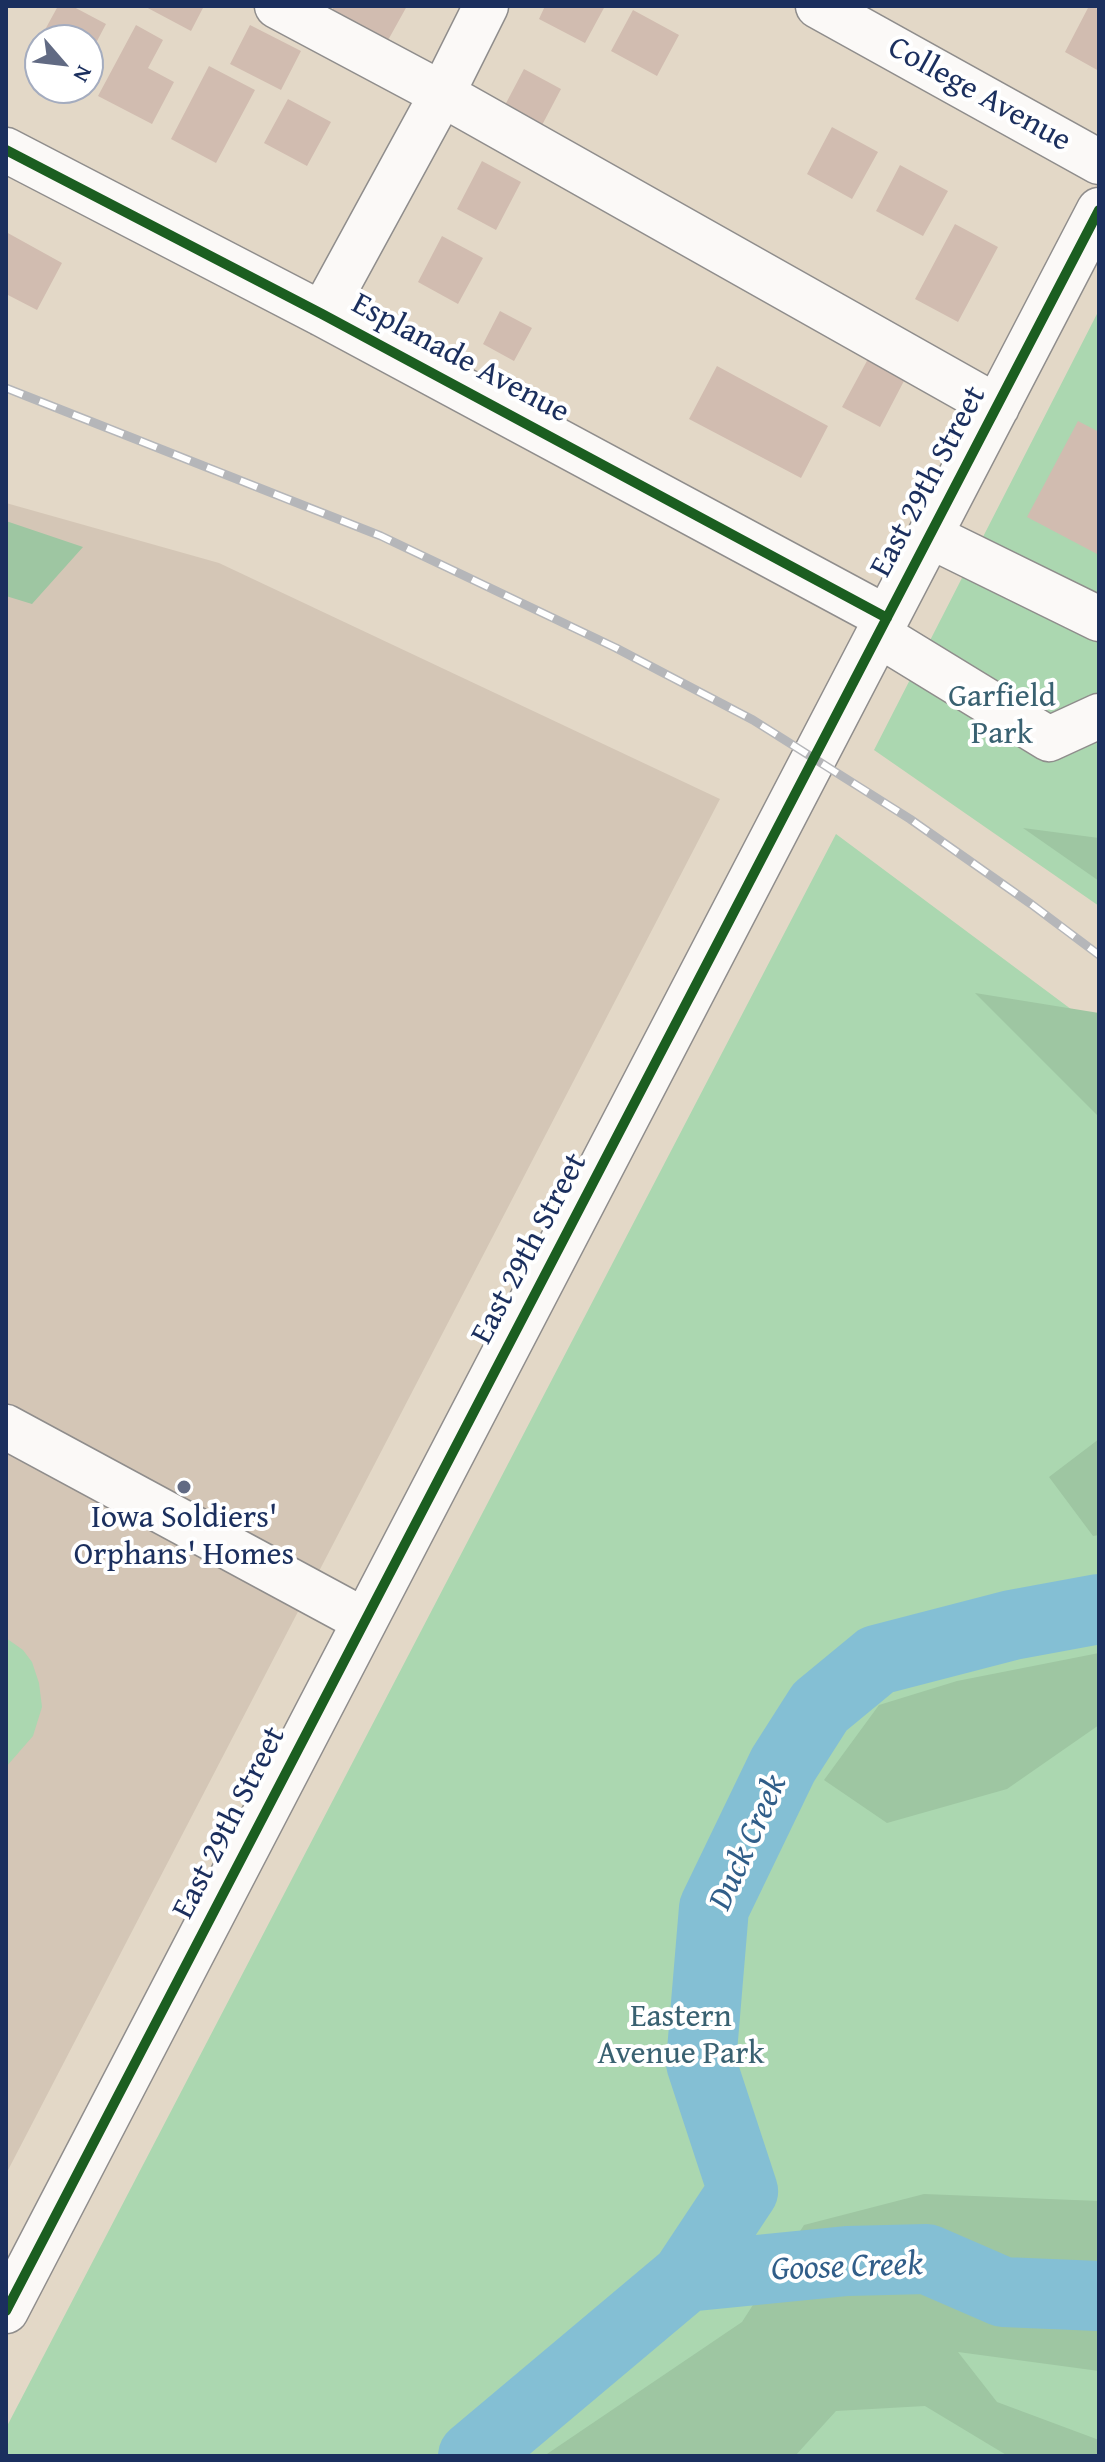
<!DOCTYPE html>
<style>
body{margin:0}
#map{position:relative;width:1105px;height:2462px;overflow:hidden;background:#e3d8c7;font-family:"Gentium Book Plus",serif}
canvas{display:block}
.frame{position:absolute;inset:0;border:8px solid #1b2f5e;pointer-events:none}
.north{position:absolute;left:24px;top:24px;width:80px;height:80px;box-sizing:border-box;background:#fff;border:2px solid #a4acbf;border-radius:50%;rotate:118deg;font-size:22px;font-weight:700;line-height:32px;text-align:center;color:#1b2f5e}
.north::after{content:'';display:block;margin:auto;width:28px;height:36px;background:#616a83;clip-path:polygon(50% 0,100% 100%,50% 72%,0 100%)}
</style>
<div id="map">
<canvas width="1105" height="2462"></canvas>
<div class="frame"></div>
<div class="north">N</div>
</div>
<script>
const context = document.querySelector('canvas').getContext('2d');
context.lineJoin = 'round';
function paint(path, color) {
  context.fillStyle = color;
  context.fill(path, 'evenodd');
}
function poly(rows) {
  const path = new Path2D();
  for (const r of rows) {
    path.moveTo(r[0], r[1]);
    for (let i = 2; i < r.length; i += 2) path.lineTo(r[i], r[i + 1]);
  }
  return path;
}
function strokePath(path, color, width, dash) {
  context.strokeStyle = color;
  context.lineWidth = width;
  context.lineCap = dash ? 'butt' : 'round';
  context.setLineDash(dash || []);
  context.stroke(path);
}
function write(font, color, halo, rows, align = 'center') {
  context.font = font + ' "Gentium Book Plus",serif';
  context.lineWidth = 8;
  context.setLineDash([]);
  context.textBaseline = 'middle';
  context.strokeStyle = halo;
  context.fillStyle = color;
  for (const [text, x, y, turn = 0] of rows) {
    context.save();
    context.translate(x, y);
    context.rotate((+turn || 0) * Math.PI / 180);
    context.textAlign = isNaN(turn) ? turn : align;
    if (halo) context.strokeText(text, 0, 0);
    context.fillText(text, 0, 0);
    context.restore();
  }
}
paint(poly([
 [6,503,219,563,720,799,6,2174]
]), '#d4c6b6');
paint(poly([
 [1099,310,1099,906,874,750],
 [836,834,1099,1030,1099,2456,6,2456,6,2428],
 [6,1638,23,1650,32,1662,39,1683,42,1707,33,1736,6,1767]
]), '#abd7b0');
paint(poly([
 [6,521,83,547,32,604,6,596],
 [1023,828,1099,838,1099,881],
 [975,993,1099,1013,1099,1117],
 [1099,1439,1099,1535,1093,1536,1049,1477],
 [1099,1653,1099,1725,1007,1789,887,1823,824,1780,879,1705,957,1681],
 [924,2194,1099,2201,1099,2371,958,2352,997,2402,1099,2440,1099,2456,1008,2456,925,2406,836,2411,795,2456,544,2456,742,2322,804,2225]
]), '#9ec6a2');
strokePath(poly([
 [686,2277,847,2261,927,2259,1003,2292,1099,2296],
 [473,2456,686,2277,743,2191,701,2063,714,1908,783,1765,820,1707,877,1660,1012,1625,1099,1609]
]), '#84bfd4', 70);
paint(poly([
 [58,6,72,6,106,24,88,58,88,40,40,40,40,65,29,59],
 [144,6,204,6,191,31],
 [334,6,407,6,387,42,331,12],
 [545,6,605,6,585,43,539,19],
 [1089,6,1099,9,1099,71,1065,52],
 [633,10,679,35,657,76,611,51],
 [136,25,163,40,148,68,174,82,152,124,98,96],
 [250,25,301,51,281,90,230,64],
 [209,66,255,90,216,163,171,139],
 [524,69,561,89,541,127,504,107],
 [288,99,331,122,307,166,264,143],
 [832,127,878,152,852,199,807,174],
 [482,161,521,182,496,230,457,209],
 [900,165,948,191,923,236,876,211],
 [955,224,998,247,958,322,915,299],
 [6,232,62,263,37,310,6,294],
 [442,236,483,258,458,304,418,282],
 [500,311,532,328,514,361,483,344],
 [868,359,905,379,880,427,842,407],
 [717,366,828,426,801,478,689,419],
 [1078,421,1099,432,1099,555,1027,517]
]), '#d1bcb0');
const minor = poly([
 [277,6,442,94,997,407],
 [818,6,1099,162],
 [6,150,322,314,887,618],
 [322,314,442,94,486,6],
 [930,536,1099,619],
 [879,635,1049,739,1099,716],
 [6,1427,365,1621],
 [6,2311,1099,210]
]);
strokePath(minor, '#8f8d8c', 47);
strokePath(minor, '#fbf9f7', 44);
const rail = poly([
 [6,388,381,536,616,648,753,720,910,819,1031,904,1099,955]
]);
strokePath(rail, '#b5b6b9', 9);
strokePath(rail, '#fff', 6, [18]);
strokePath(poly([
 [6,150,322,314,887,618],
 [6,2311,1099,210]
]), '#1b5e20', 10);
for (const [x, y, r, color] of [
 [184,1487,8,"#616a83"]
]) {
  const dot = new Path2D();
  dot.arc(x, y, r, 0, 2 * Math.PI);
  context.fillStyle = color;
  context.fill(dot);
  strokePath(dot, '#fff', 3);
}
write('32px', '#1b2f5e', '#fff', [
 ["College Avenue",979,95,29],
 ["Esplanade Avenue",460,359,28],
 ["East 29th Street",929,482,-62],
 ["East 29th Street",530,1249,-62],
 ["East 29th Street",230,1823,-63]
]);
write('32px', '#396171', '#fff', [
 ["Garfield",1002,698],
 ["Park",1002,735],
 ["Eastern",681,2018],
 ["Avenue Park",681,2055]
]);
write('32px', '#1b2f5e', '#fff', [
 ["Iowa Soldiers'",184,1519],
 ["Orphans' Homes",184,1556]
]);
write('italic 34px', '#315e89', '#fff', [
 ["Duck Creek",749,1843,-66],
 ["Goose Creek",847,2268,-2]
]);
</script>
